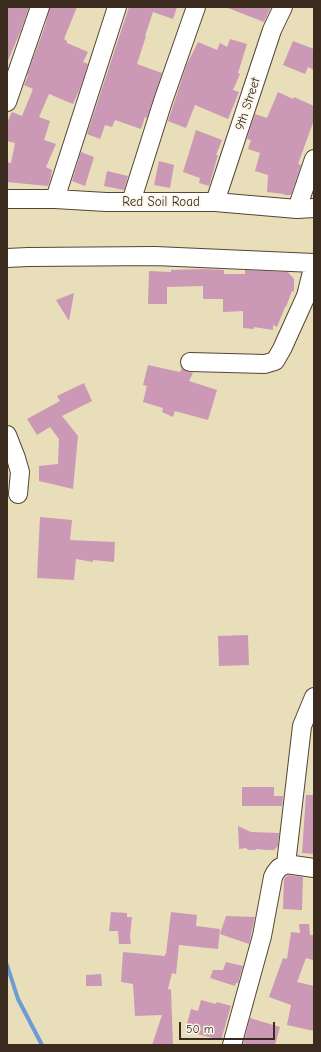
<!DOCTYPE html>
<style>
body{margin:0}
#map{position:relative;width:321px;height:1052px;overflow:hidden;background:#e8deba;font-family:"Comic Neue",sans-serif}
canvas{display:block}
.frame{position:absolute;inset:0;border:8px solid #3b2a1e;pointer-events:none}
.scale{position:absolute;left:179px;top:1022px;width:96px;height:18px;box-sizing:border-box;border:2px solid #3b2a1e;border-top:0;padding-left:5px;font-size:12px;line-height:14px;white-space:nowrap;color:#3b2a1e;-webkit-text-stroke:3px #fbf7ec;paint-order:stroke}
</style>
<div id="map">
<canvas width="321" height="1052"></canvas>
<div class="frame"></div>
<div class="scale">50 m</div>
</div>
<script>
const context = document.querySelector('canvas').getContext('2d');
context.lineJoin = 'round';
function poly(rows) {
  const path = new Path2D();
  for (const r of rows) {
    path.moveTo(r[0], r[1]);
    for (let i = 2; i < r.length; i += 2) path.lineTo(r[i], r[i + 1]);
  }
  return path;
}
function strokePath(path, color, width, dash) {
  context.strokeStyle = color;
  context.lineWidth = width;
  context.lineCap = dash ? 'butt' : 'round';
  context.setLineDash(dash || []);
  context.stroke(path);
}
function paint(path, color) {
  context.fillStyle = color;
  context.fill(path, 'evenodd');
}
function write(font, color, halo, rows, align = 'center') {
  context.font = font + ' "Comic Neue",sans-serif';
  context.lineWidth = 4;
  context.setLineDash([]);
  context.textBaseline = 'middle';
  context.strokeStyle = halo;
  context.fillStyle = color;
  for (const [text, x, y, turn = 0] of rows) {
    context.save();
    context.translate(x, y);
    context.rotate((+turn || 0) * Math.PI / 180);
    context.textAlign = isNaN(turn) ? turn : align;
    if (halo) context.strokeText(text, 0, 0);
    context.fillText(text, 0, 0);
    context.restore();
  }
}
strokePath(poly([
 [7,965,18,999,42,1045]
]), '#6c9cd6', 4);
paint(poly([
 [7,7,29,7,21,30,7,63],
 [50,7,77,7,64,39,67,41,67,43,88,52,83,62,88,64,80,88,73,104,49,94,39,117,50,121,44,140,56,144,46,167,52,170,51,177,48,186,7,182,7,162,11,163,15,143,7,141,7,123,12,112,22,116,33,89,24,85,28,76,27,75,45,26],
 [129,7,177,7,173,19,153,12,145,36,146,36,137,64,162,73,147,118,145,117,141,129,115,120,112,127,105,125,100,139,87,134],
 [228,7,271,7,264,22,228,8],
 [230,39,247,44,238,73,240,74,233,90,239,92,228,119,195,105,186,128,168,121,187,64,198,42,217,50,220,43,227,47],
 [293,41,314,49,314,70,308,67,305,74,283,65],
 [278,92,293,99,294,97,314,106,314,120,298,164,301,165,291,195,284,195,284,194,267,192,268,175,255,171,260,153,248,149,251,140,247,139,255,114,267,118],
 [196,130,222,140,216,155,218,155,209,186,199,183,200,178,183,172],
 [81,152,94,157,85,186,72,181],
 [159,161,174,165,170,188,154,185],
 [107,171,128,176,124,190,104,186],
 [204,269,224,270,224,274,245,274,245,270,288,272,294,279,294,292,292,291,286,307,285,307,277,327,273,325,273,330,254,327,254,329,243,328,243,311,223,312,223,299,203,299,203,286,167,287,167,304,148,304,149,271,171,272,171,270],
 [74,293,69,321,56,300],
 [148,365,180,372,182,368,185,371,193,373,189,381,217,390,208,420,175,411,173,417,162,412,163,408,143,402,147,386,143,385],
 [84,383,92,401,62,416,78,436,73,489,39,481,39,466,58,464,59,439,50,427,37,435,27,419,60,401,57,396],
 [40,517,72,520,70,540,115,542,114,562,93,560,93,562,76,559,74,580,37,578],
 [248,635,249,665,219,666,218,636],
 [242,787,274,787,274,796,283,796,282,806,242,806],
 [306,795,314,795,314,854,302,853],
 [238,826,251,832,279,833,278,846,274,850,265,850,257,849,255,850,248,850,246,848,239,849],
 [288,875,303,877,302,910,283,909,284,879],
 [111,912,127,913,127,917,132,917,130,936,131,944,119,944,118,931,109,931],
 [171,912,197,915,196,926,220,929,218,949,179,945,176,974,172,973,168,989,171,990,173,1045,152,1045,162,1015,135,1016,133,984,121,982,123,952,165,956,165,954,166,954],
 [226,916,255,917,249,944,220,934],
 [299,924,309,924,310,935,314,935,314,952,313,960,306,958,297,982,314,986,314,1031,287,1025,291,1005,269,997,283,958,287,959,291,932,300,933],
 [226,962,243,966,238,983,236,983,235,986,210,978,213,970,223,970],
 [101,974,102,986,86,986,86,975],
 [201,1000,216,1004,217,1002,231,1006,221,1040,185,1031,191,1009,198,1011],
 [250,1018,280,1027,275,1045,243,1045]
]), '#cb98b6');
const minor = poly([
 [7,102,40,7],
 [7,199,55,199,106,202,215,202,297,209,314,208],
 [55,199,117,7],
 [131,202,163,101,196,7],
 [215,202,272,30,283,7],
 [297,209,314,159],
 [7,258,28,257,155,256,314,263],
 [190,362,265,364,275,361,282,349,306,296,314,264],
 [7,435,16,458,20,472,18,494],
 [286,864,302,726,314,697],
 [232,1045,262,936,273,877,275,873,279,868,286,864,314,868]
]);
strokePath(minor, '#554535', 20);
strokePath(minor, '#fff', 18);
write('13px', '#3b2a1e', '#fbf7ec', [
 ["9th Street",248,104,-72],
 ["Red Soil Road",161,202]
]);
</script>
